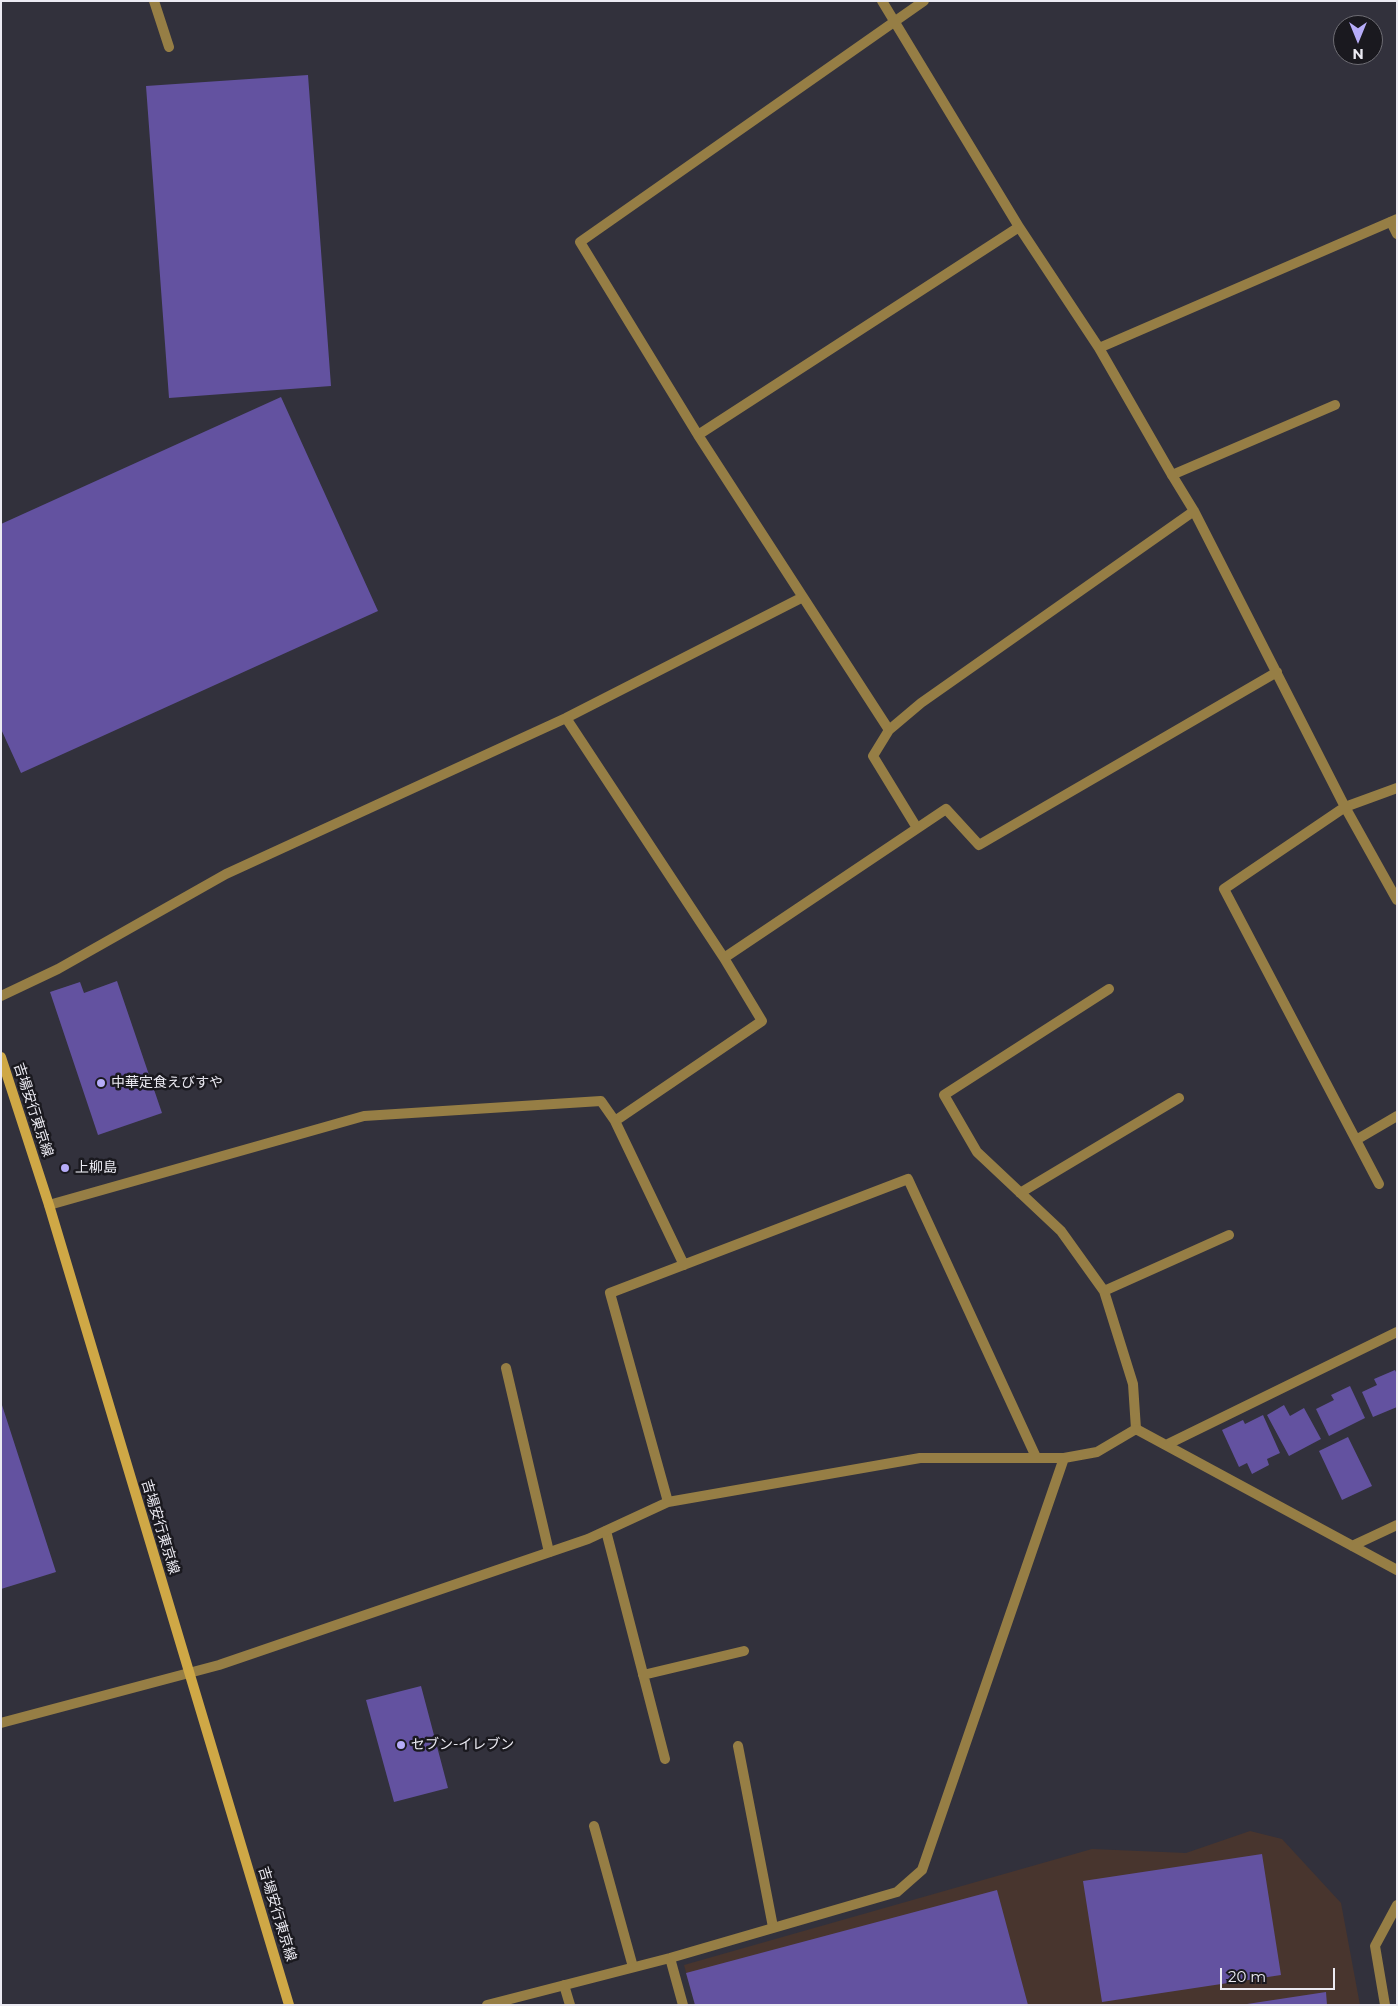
<!DOCTYPE html>
<meta charset="utf-8">
<style>
body{margin:0}
#map{position:relative;width:1398px;height:2006px;overflow:hidden;background:#32313c;font-family:Montserrat,sans-serif}
canvas{display:block}
.frame{position:absolute;inset:0;border:2px solid #ecebf3;pointer-events:none}
.north{position:absolute;left:1333px;top:15px;width:50px;height:50px;box-sizing:border-box;background:#1a191f;border:1px solid #6e6d74;border-radius:50%;rotate:180deg;font-size:14px;font-weight:700;line-height:20px;text-align:center;color:#ecebf3}
.north::after{content:'';display:block;margin:auto;width:18px;height:22px;background:#b6acf8;clip-path:polygon(50% 0,100% 100%,50% 72%,0 100%)}
.scale{position:absolute;left:1220px;top:1968px;width:115px;height:22px;box-sizing:border-box;border:2px solid #ecebf3;border-top:0;padding-left:6px;font-size:15px;line-height:18px;white-space:nowrap;color:#ecebf3;-webkit-text-stroke:4px #1a191f;paint-order:stroke}
</style>
<div id="map">
<canvas width="1398" height="2006"></canvas>
<div class="frame"></div>
<div class="north">N</div>
<div class="scale">20 m</div>
</div>
<script>
const context = document.querySelector('canvas').getContext('2d');
context.lineJoin = 'round';
function paint(path, color) {
  context.fillStyle = color;
  context.fill(path, 'evenodd');
}
function poly(rows) {
  const path = new Path2D();
  for (const r of rows) {
    path.moveTo(r[0], r[1]);
    for (let i = 2; i < r.length; i += 2) path.lineTo(r[i], r[i + 1]);
  }
  return path;
}
function strokePath(path, color, width, dash) {
  context.strokeStyle = color;
  context.lineWidth = width;
  context.lineCap = dash ? 'butt' : 'round';
  context.setLineDash(dash || []);
  context.stroke(path);
}
function write(font, color, halo, rows, align = 'center') {
  context.font = font + ' Montserrat,"Noto Sans JP",sans-serif';
  context.lineWidth = 5;
  context.setLineDash([]);
  context.textBaseline = 'middle';
  context.strokeStyle = halo;
  context.fillStyle = color;
  for (const [text, x, y, turn = 0] of rows) {
    context.save();
    context.translate(x, y);
    context.rotate((+turn || 0) * Math.PI / 180);
    context.textAlign = isNaN(turn) ? turn : align;
    if (halo) context.strokeText(text, 0, 0);
    context.fillText(text, 0, 0);
    context.restore();
  }
}
paint(poly([
 [1250,1831,1282,1839,1341,1903,1360,2005,695,2005,684,1965,1092,1849,1186,1853]
]), '#48352e');
paint(poly([
 [308,75,331,386,169,398,146,86],
 [281,397,378,611,21,773,1,729,1,524],
 [117,981,162,1113,98,1135,50,992,80,982,84,993],
 [1395,1370,1397,1374,1397,1407,1373,1417,1362,1392,1377,1385,1374,1379],
 [1350,1386,1365,1418,1329,1436,1316,1409,1334,1400,1331,1395],
 [1,1402,56,1572,1,1589],
 [1284,1405,1290,1416,1304,1408,1321,1439,1289,1456,1267,1415],
 [1263,1415,1280,1453,1267,1459,1269,1465,1252,1474,1247,1463,1239,1467,1222,1430,1243,1420,1245,1424],
 [1348,1437,1372,1486,1342,1500,1319,1451],
 [421,1686,448,1788,394,1802,366,1700],
 [1262,1854,1281,1975,1102,2002,1083,1881],
 [997,1890,1028,2005,695,2005,686,1973],
 [1326,1992,1327,2005,1247,2005,1247,2004]
]), '#6352a0');
strokePath(poly([
 [154,1,169,47],
 [1391,222,1397,234],
 [1172,475,1335,405],
 [1109,989,944,1095,977,1152,1061,1231,1104,1291,1133,1384,1136,1429],
 [1020,1193,1179,1098],
 [1104,1291,1229,1235],
 [506,1368,549,1552],
 [606,1531,665,1759],
 [643,1675,744,1651],
 [738,1746,773,1927],
 [594,1826,633,1967]
]), '#967e45', 10);
strokePath(poly([
 [882,1,1019,227,1099,348,1172,475,1194,511,1345,807,1397,900],
 [1099,348,1397,219],
 [698,435,1019,227],
 [566,718,724,958,762,1021,615,1121,684,1265],
 [889,730,698,435,580,242,924,1],
 [1397,788,1345,807,1224,889,1356,1140,1397,1116],
 [917,828,873,756,889,730,921,703,1194,511],
 [724,958,946,809,979,845,1277,672],
 [1,996,58,969,226,874,566,718,803,597],
 [1356,1140,1379,1184],
 [49,1205,364,1116,601,1101,615,1121],
 [1166,1445,1397,1332],
 [668,1502,610,1293,908,1179,1036,1457],
 [1352,1546,1397,1525],
 [1,1723,219,1665,588,1539,668,1502,920,1458,1064,1458,1097,1452,1136,1429,1397,1570],
 [670,1958,683,2005],
 [564,1985,570,2005],
 [487,2005,670,1958,897,1892,922,1870,1064,1458],
 [1385,2005,1375,1946,1397,1905]
]), '#967e45', 10);
strokePath(poly([
 [1,1057,49,1205,289,2005]
]), '#cfa846', 10);
for (const [x, y, r, color] of [
 [101,1083,5,"#b6acf8"],
 [65,1168,5,"#b6acf8"],
 [401,1745,5,"#b6acf8"]
]) {
  const dot = new Path2D();
  dot.arc(x, y, r, 0, 2 * Math.PI);
  context.fillStyle = color;
  context.fill(dot);
  strokePath(dot, '#1a191f', 2);
}
write('14px', '#ecebf3', '#1a191f', [
 ["中華定食えびすや",111,1083],
 ["上柳島",75,1168],
 ["セブン-イレブン",411,1745]
], 'left');
write('14px', '#ecebf3', '#1a191f', [
 ["吉場安行東京線",33,1110,72],
 ["吉場安行東京線",160,1527,73],
 ["吉場安行東京線",277,1914,73]
]);
</script>
